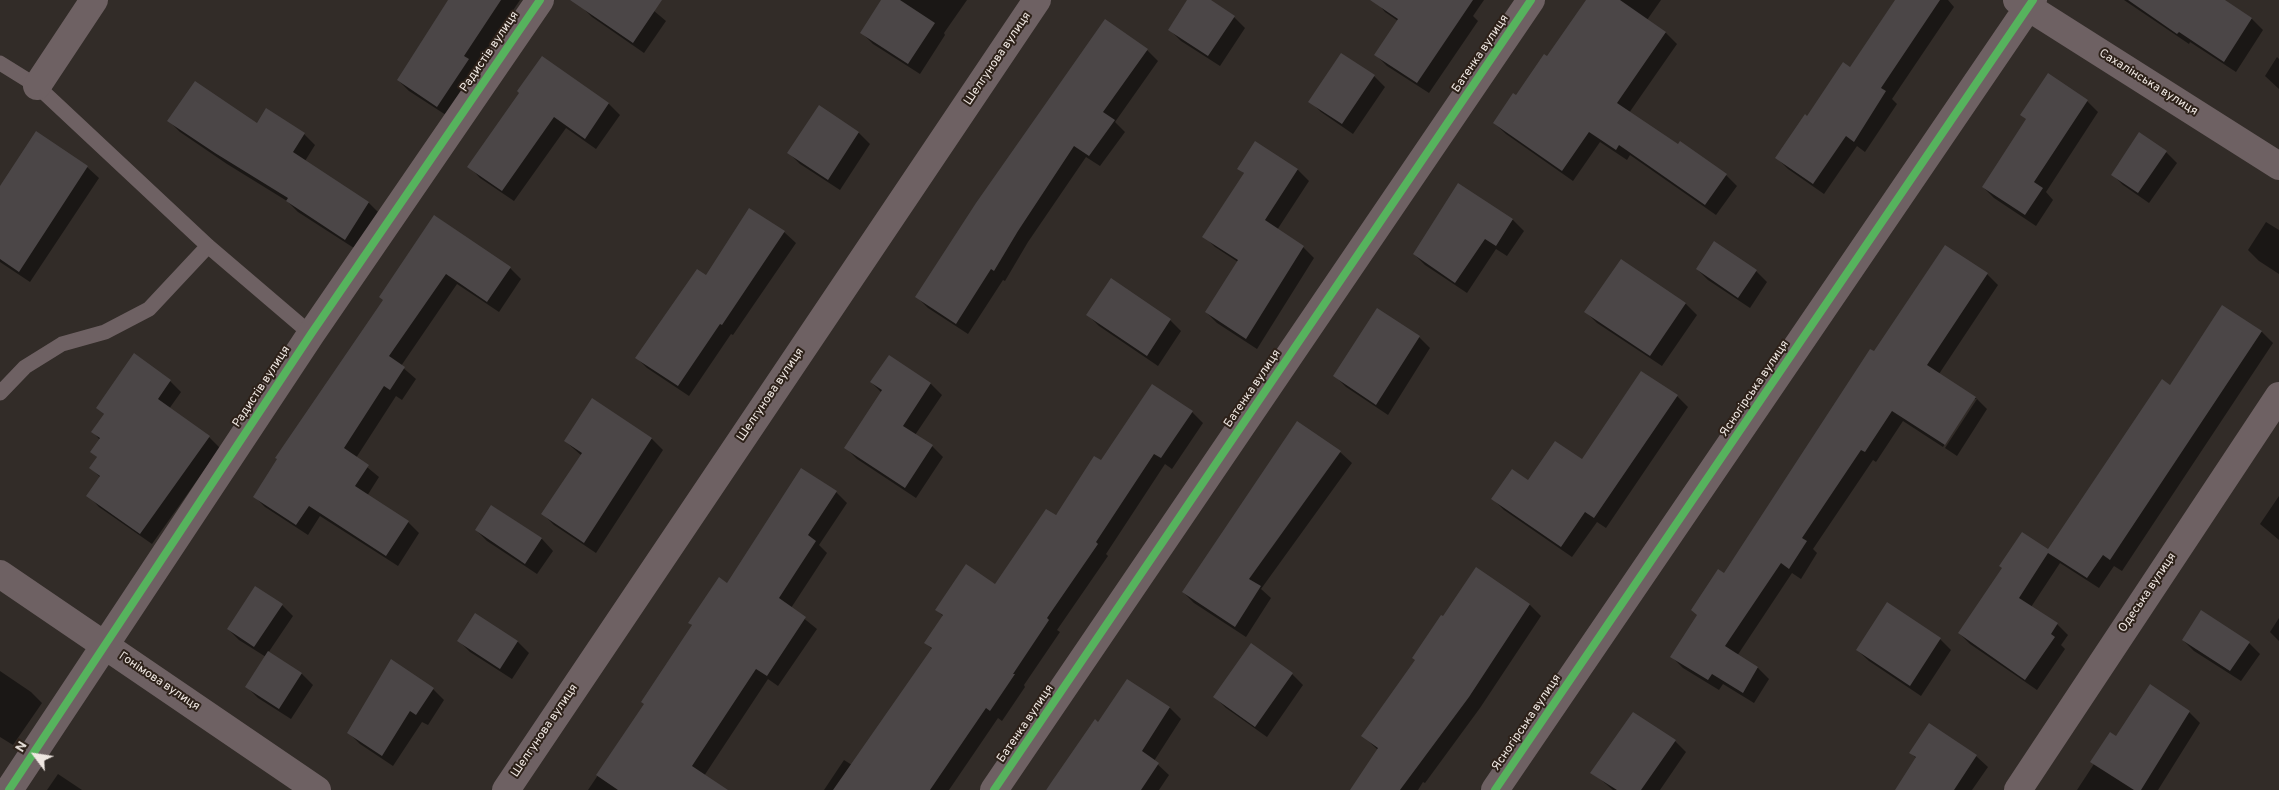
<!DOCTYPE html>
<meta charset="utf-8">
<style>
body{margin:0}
#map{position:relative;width:2279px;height:790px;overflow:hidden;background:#322c28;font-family:Overpass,sans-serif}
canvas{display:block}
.north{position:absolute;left:10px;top:730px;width:50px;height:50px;-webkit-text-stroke:4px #2d2119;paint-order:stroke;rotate:301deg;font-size:14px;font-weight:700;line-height:20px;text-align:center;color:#efe7e2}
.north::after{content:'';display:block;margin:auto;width:18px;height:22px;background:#efe7e2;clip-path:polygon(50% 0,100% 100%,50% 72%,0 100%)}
</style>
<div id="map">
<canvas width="2279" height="790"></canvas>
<div class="north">N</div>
</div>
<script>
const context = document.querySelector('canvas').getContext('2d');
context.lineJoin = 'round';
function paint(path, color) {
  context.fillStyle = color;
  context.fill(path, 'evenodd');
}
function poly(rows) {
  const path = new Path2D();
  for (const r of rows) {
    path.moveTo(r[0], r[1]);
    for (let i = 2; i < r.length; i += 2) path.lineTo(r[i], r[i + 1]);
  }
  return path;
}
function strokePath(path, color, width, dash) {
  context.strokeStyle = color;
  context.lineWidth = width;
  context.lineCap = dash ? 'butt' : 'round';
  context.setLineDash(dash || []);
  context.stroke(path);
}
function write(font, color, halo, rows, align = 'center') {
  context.font = font + ' Overpass,sans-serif';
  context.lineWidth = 4;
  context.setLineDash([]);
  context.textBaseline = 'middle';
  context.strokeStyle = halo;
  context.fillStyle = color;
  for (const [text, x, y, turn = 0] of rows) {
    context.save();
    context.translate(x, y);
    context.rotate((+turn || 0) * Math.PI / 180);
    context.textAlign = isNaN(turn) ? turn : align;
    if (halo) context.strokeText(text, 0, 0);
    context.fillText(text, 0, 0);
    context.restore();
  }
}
paint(poly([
 [450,0,520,0,475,67,479,71,449,117,409,91,398,80],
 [585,0,641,0,666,21,644,53,592,17,581,6],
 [883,0,967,0,944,33,945,35,920,74,873,44,862,33],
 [1189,0,1209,0,1234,17,1245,28,1220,66,1181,41,1169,29],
 [1375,0,1484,0,1473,16,1478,21,1429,93,1387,66,1376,55,1398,21,1385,12],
 [1587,0,1661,0,1647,20,1666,33,1677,44,1629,113,1679,146,1681,143,1726,175,1737,186,1716,215,1630,155,1627,160,1600,142,1573,181,1506,134,1494,123,1547,58],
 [1896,0,1948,0,1954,7,1892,99,1897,104,1865,152,1857,146,1824,194,1788,169,1777,158,1808,118,1850,68],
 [2124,0,2222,0,2252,19,2263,30,2236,72,2190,42,2189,44],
 [1147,50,1158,61,1115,122,1125,132,1100,166,1086,157,1028,242,1005,281,1003,280,968,334,928,308,917,297],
 [2277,57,2279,59,2279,89,2265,76],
 [543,58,609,104,620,115,596,149,566,128,514,201,480,178,469,166,521,93],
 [1374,76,1385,87,1353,134,1321,112,1310,101],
 [2087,101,2098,112,2046,192,2053,200,2036,226,1994,198,1983,187],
 [819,107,859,133,870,144,840,190,800,164,789,153],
 [169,121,257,125,304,134,315,145,305,161,369,203,380,214,357,250,298,212,287,201,227,164,180,132],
 [1256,143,1298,170,1309,181,1277,230,1303,247,1314,258,1257,349,1217,323,1206,312,1238,262,1215,247,1204,236,1245,174,1239,169],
 [2166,152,2177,163,2149,203,2123,185,2112,174],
 [87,167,99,178,30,282,0,262,0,188],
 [1459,185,1513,220,1524,231,1507,256,1496,249,1467,293,1425,265,1414,254],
 [750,210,784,232,796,243,733,335,731,334,689,396,647,368,636,357,707,277],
 [435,216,510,268,521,279,499,312,457,284,401,366,416,379,402,400,396,396,356,458,379,477,367,496,408,522,419,533,398,566,320,516,308,535,265,507,254,496,384,300],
 [2266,222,2279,230,2279,274,2259,261,2248,250],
 [1621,260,1686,304,1697,315,1662,366,1597,323,1586,312],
 [1697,269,1756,271,1767,282,1750,308,1708,280],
 [1987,274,1998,285,1939,374,1977,399,1974,399,1943,447,1903,421,1876,462,1873,460,1813,549,1817,553,1801,579,1792,573,1737,656,1758,668,1769,679,1754,703,1723,684,1719,690,1683,668,1672,657,1724,575,1874,353],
 [1111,280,1170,320,1181,331,1158,366,1099,326,1088,315],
 [2222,306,2262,332,2273,343,2122,571,2114,566,2099,588,2060,563,2031,607,2057,624,2068,635,2061,645,2065,649,2037,690,1970,644,1959,633,2049,550,2170,386],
 [1378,310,1419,337,1430,348,1388,415,1346,387,1335,376],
 [889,356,931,384,942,395,915,435,932,446,943,457,916,498,857,459,846,448,882,393,871,382],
 [170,381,181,392,169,409,209,437,220,448,152,544,99,507,88,495,101,478,91,468,98,458,92,452,100,440,93,432,105,415,97,408],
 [1677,396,1688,407,1606,528,1597,522,1572,557,1504,510,1493,499,1528,482,1583,461],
 [1977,399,1987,409,1957,456,1945,448],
 [592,400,652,439,663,450,596,553,554,525,543,514,582,456,565,441],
 [1192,412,1203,423,1172,469,1165,464,1106,554,1108,556,1057,630,1060,632,1024,685,1025,687,1002,721,998,718,949,790,824,790,844,760,852,765,932,649,926,643,943,616,937,610,995,585,1102,462],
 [1298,423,1340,452,1352,463,1261,589,1271,598,1246,637,1194,603,1183,592],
 [802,470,836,492,847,503,819,545,827,553,791,608,817,629,778,686,768,679,704,776,721,790,588,790,645,705,693,626,689,622,728,585],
 [2279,496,2279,540,2260,524],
 [492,506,542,539,553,551,537,574,487,541,476,530],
 [1476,569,1530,605,1541,616,1480,708,1425,783,1423,782,1418,790,1352,790,1378,750,1363,736,1416,660],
 [1887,604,1940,639,1951,650,1921,696,1869,661,1857,650],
 [282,605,293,616,268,653,302,674,313,685,291,719,258,698,247,687,266,657,239,640,228,629],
 [476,615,518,642,529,653,512,679,470,652,459,641],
 [2279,618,2279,641,2270,632],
 [2183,640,2249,643,2260,654,2241,681,2194,651],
 [0,671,31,692,42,703,13,745,0,737],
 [1292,674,1303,685,1267,737,1226,708,1215,697],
 [1128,681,1170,708,1181,719,1154,761,1169,775,1159,790,1046,790,1099,723],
 [433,689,444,700,428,725,422,722,393,766,360,744,349,733],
 [2189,712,2200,723,2158,790,2077,790,2094,764,2116,738],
 [1633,714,1675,741,1686,752,1660,790,1613,790,1592,772],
 [1911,753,1976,756,1988,767,1972,790,1896,790,1917,759],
 [58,774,82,790,47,790]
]), '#0007');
paint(poly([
 [448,0,501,0,464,56,469,59,437,107,397,80],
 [570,0,662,0,633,43],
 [881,0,900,0,935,23,908,64,860,33],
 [1187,0,1211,0,1235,16,1208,56,1168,30],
 [1370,0,1473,0,1417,83,1374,55,1398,19],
 [1586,0,1620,0,1666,32,1617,103,1678,144,1680,141,1727,174,1705,205,1619,145,1616,150,1589,132,1562,171,1493,123,1513,93,1516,95,1544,54,1547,56],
 [1895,0,1940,0,1881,88,1886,91,1854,142,1846,136,1813,184,1775,158,1805,114,1807,116,1843,62,1850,67],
 [2128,0,2225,0,2252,18,2224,62,2179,32,2177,34],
 [1105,19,1148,49,1103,112,1115,120,1089,156,1074,146,1018,231,994,271,991,269,956,324,915,297,976,203],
 [1341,53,1375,75,1342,124,1308,102],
 [542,56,609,103,585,139,554,117,502,191,467,167,519,93,517,91],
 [2048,73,2088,100,2034,182,2043,188,2025,215,1982,187,2026,119,2020,115],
 [195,81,257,123,266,108,305,133,293,152,369,202,345,240,286,201,288,198,215,153,167,121],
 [819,105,859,132,828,180,787,153],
 [36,131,88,166,19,272,0,259,0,186],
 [2139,132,2167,151,2138,193,2111,175],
 [1255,141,1298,169,1265,220,1304,246,1246,339,1205,312,1238,260,1202,237,1244,173,1237,169],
 [1458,183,1513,219,1496,246,1485,239,1455,283,1413,254],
 [749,208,785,231,722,325,720,324,678,386,635,358,697,269,706,275],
 [434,215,511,267,487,302,446,274,389,356,405,367,390,390,384,386,344,448,369,465,355,486,409,521,386,556,309,506,296,525,253,497,277,459,275,458,383,300,379,297],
 [1714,241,1757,270,1738,298,1696,269],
 [1945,245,1988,273,1927,365,1976,397,1945,445,1892,411,1865,452,1861,450,1802,538,1807,541,1789,569,1781,563,1725,646,1758,667,1743,693,1712,674,1708,680,1670,657,1697,615,1691,610,1718,569,1724,573,1870,349,1874,351],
 [1621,259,1686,303,1650,356,1584,312],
 [1111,278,1171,319,1147,356,1086,315],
 [2222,305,2262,331,2110,560,2103,555,2087,578,2048,553,2019,598,2058,623,2051,634,2055,637,2025,680,1958,633,2002,568,1999,566,2022,532,2048,549,2162,379,2170,385],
 [1377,308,1420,336,1376,405,1333,376],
 [134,353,171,380,158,399,210,436,140,534,86,496,100,476,89,468,97,457,90,452,100,438,91,432,104,414,96,408],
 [889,355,931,383,903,426,933,445,905,488,844,448,882,390,870,382],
 [1641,371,1678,395,1594,518,1585,512,1561,547,1491,499,1512,469,1528,480,1555,441,1582,459],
 [1152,384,1193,411,1161,458,1154,454,1096,542,1098,544,1047,618,1049,620,1013,674,1015,674,990,711,986,708,930,790,833,790,932,648,924,643,943,615,935,610,966,564,995,584,1046,509,1056,515,1094,456,1101,460],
 [592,398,652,438,584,543,541,514,582,453,564,441],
 [1297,421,1341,451,1249,579,1261,586,1235,627,1182,592],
 [801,468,837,491,808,535,816,541,779,598,806,617,767,676,756,669,692,766,728,790,618,790,596,775,644,704,641,702,692,625,688,623,719,577,727,583],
 [491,505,542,538,525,564,475,530],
 [1476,567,1530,604,1469,697,1400,790,1350,790,1378,748,1361,736,1415,660,1412,658,1441,615,1443,616],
 [255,586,283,604,254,647,227,629],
 [1887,602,1941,638,1910,686,1856,650],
 [2201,610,2250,642,2230,671,2182,640],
 [475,613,518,641,500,669,457,641],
 [1251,643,1293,673,1255,727,1213,697],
 [268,651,302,673,279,709,245,687],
 [391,659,434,688,416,715,410,711,382,756,347,733],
 [1127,679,1170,707,1142,751,1159,763,1141,790,1046,790,1095,719,1098,722],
 [2150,684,2190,711,2141,790,2134,790,2090,762,2110,732,2116,736],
 [1633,712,1676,740,1641,790,1617,790,1590,773],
 [1929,723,1977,755,1954,790,1895,790,1916,757,1909,753]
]), '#4b4647');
strokePath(poly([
 [0,63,37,86,208,246,311,334],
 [0,393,25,367,62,344,105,332,149,309,208,246]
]), '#6e6163', 15);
strokePath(poly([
 [2017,0,2279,166],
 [37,86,94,0],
 [0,574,317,790],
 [9,790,311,334,540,0],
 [506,790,1037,0],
 [994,790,1531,0],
 [1495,790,2033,0]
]), '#6e6163', 28);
strokePath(poly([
 [2018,790,2279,396]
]), '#6e6163', 28);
strokePath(poly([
 [9,790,311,334,540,0],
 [994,790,1531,0],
 [1495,790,2033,0]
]), '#56b35d', 8);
write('12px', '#efe7e2', '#2d2119', [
 ["Радистів вулиця",490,52,-56],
 ["Батенка вулиця",1481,54,-56],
 ["Шелгунова вулиця",998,59,-56],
 ["Сахалінська вулиця",2148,83,32],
 ["Радистів вулиця",262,387,-57],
 ["Батенка вулиця",1253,389,-56],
 ["Ясногірська вулиця",1755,389,-56],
 ["Шелгунова вулиця",771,395,-56],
 ["Одеська вулиця",2148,593,-56],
 ["Гонімова вулиця",159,682,34],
 ["Ясногірська вулиця",1527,723,-56],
 ["Батенка вулиця",1026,724,-56],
 ["Шелгунова вулиця",545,731,-56]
]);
</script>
